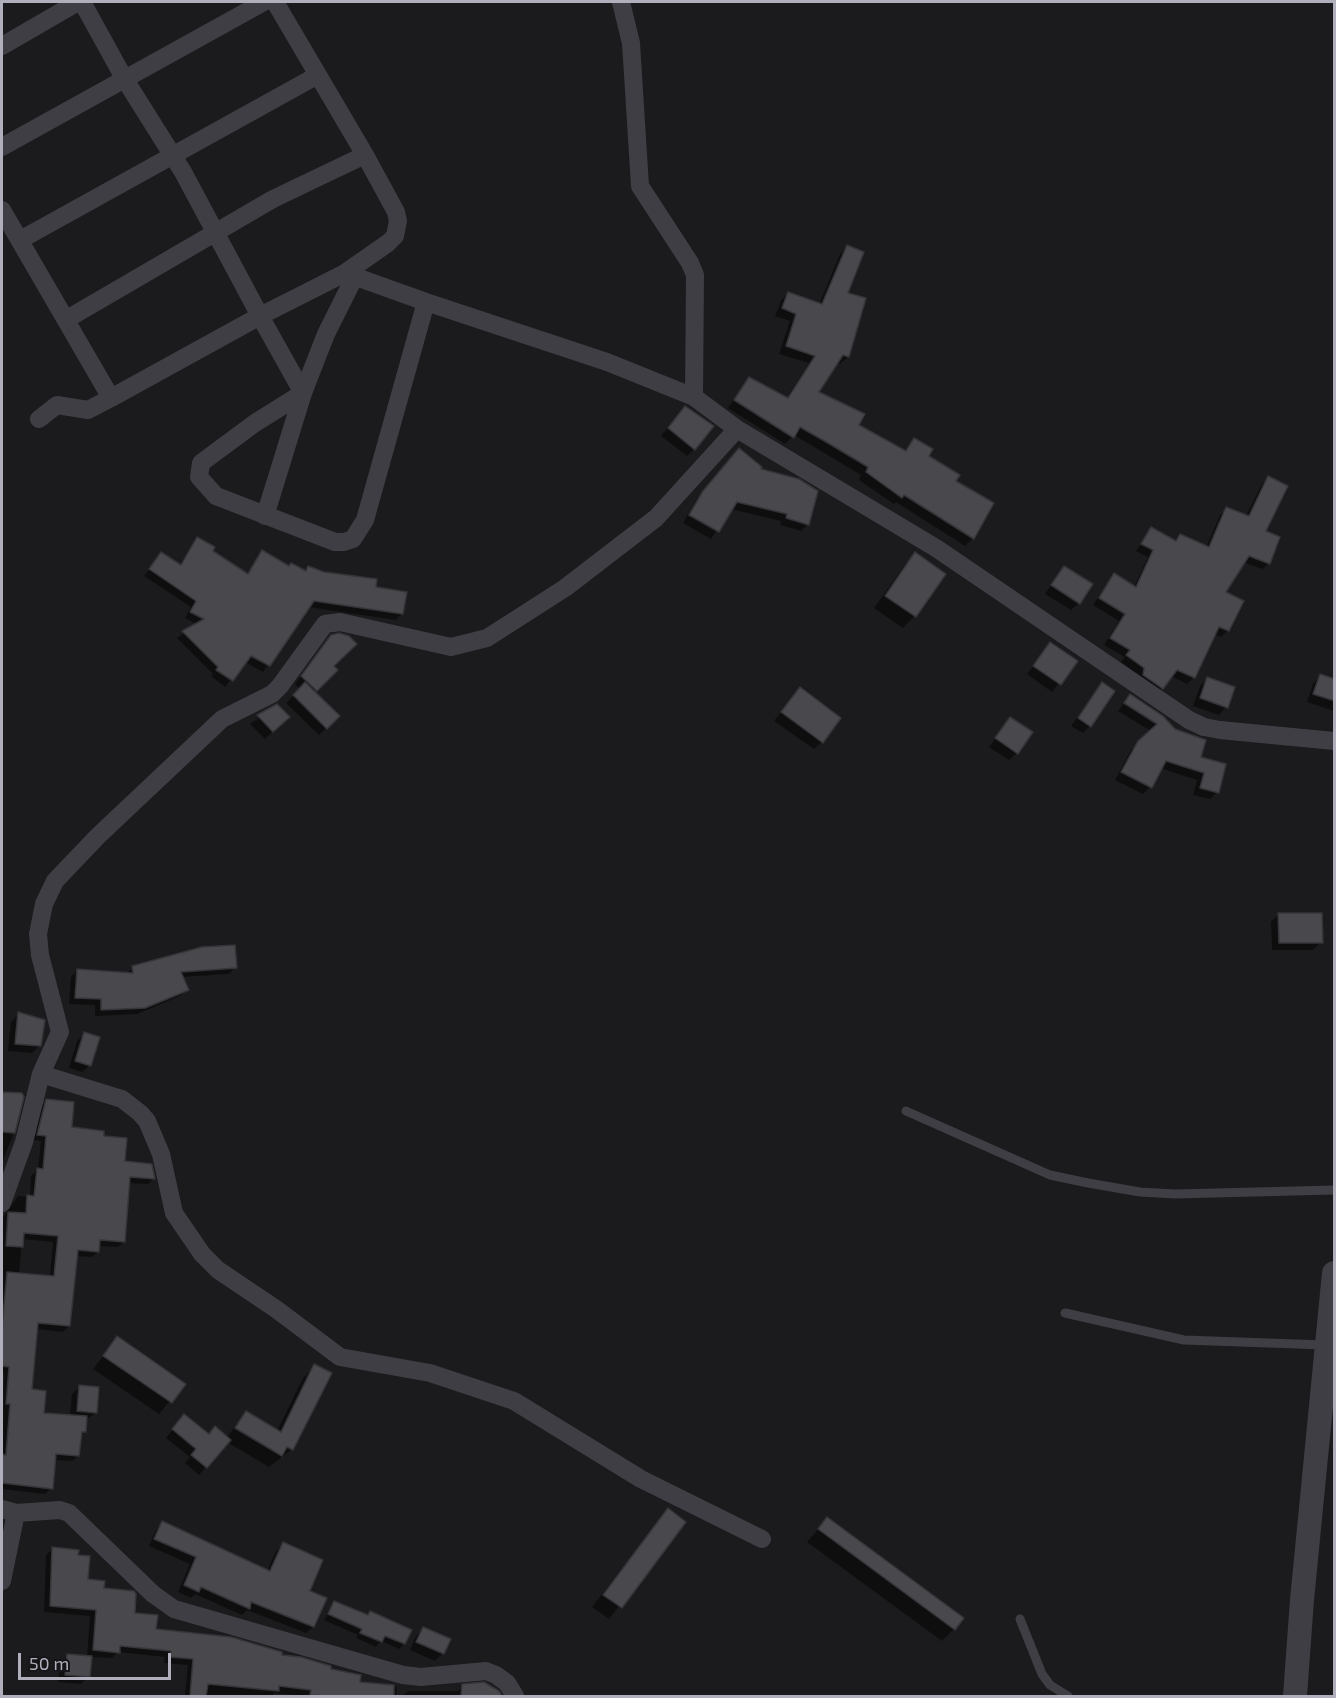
<!DOCTYPE html>
<style>
body{margin:0}
#map{position:relative;width:1336px;height:1698px;overflow:hidden;background:#1b1b1d;font-family:"Exo 2",sans-serif}
canvas{display:block}
.frame{position:absolute;inset:0;border:3px solid #afb0bb;pointer-events:none}
.scale{position:absolute;left:18px;top:1653px;width:153px;height:27px;box-sizing:border-box;border:3px solid #afb0bb;border-top:0;padding-left:8px;font-size:18px;line-height:21px;white-space:nowrap;color:#afb0bb;-webkit-text-stroke:4px #161618;paint-order:stroke}
</style>
<div id="map">
<canvas width="1336" height="1698"></canvas>
<div class="frame"></div>
<div class="scale">50 m</div>
</div>
<script>
const context = document.querySelector('canvas').getContext('2d');
context.lineJoin = 'round';
function paint(path, color) {
  context.fillStyle = color;
  context.fill(path, 'evenodd');
}
function poly(rows) {
  const path = new Path2D();
  for (const r of rows) {
    path.moveTo(r[0], r[1]);
    for (let i = 2; i < r.length; i += 2) path.lineTo(r[i], r[i + 1]);
  }
  return path;
}
function strokePath(path, color, width, dash) {
  context.strokeStyle = color;
  context.lineWidth = width;
  context.lineCap = dash ? 'butt' : 'round';
  context.setLineDash(dash || []);
  context.stroke(path);
}
paint(poly([
 [847,247,846,294,864,299,848,357,840,364,836,363,817,393,857,425,904,452,915,440,927,456,954,482,992,503,973,538,965,546,896,502,894,504,859,480,861,475,794,435,785,444,728,408,749,378,786,399,809,363,779,354,790,321,775,316,781,301,788,293,819,305,840,254],
 [678,415,694,449,687,456,661,436],
 [732,458,759,470,808,524,801,531,780,525,781,521,731,509,711,539,683,523,697,499],
 [1269,478,1264,532,1269,563,1262,569,1243,562,1224,593,1228,630,1221,637,1214,634,1194,677,1187,684,1171,676,1156,695,1138,675,1121,662,1125,657,1104,645,1119,621,1093,605,1114,575,1134,587,1148,557,1136,551,1152,529,1174,542,1180,536,1206,548,1220,515,1227,508,1246,516,1262,484],
 [198,539,211,552,246,575,262,552,288,568,304,572,308,568,374,588,402,613,396,620,308,607,263,672,245,662,225,687,211,676,213,674,177,638,197,624,185,618,191,607,144,576,161,554,179,566],
 [915,554,944,574,914,616,903,628,874,608,904,566],
 [1064,567,1079,603,1071,610,1045,594],
 [331,637,332,666,335,670,313,692,338,716,319,735,286,703,300,689,295,684],
 [1050,644,1076,661,1052,692,1027,674],
 [1320,676,1334,681,1334,711,1307,702,1313,684],
 [1208,678,1233,688,1226,707,1219,715,1193,706,1200,686],
 [1102,684,1090,726,1083,733,1071,726],
 [800,689,822,742,814,749,774,721],
 [1130,696,1199,758,1217,792,1210,799,1193,795,1197,780,1160,768,1150,787,1143,794,1115,780,1131,750,1151,731,1118,711],
 [277,706,287,717,265,739,250,724],
 [1010,719,1017,753,1009,760,989,747],
 [1279,914,1321,942,1313,950,1272,950,1271,922],
 [235,967,229,974,181,977,187,989,180,996,137,1014,95,1016,95,1005,69,1004,71,977,77,970,126,974,133,968],
 [19,1014,40,1045,32,1053,8,1051,11,1022],
 [85,1034,90,1065,82,1072,69,1068,77,1041],
 [2,1093,20,1095,12,1138,2,1162],
 [47,1101,70,1128,102,1138,123,1162,153,1179,148,1184,128,1183,124,1242,118,1247,98,1246,98,1252,92,1257,75,1256,69,1326,63,1332,36,1329,30,1391,42,1414,70,1416,72,1394,80,1386,95,1413,86,1420,85,1432,80,1437,78,1456,72,1461,54,1460,51,1488,45,1494,2,1489,4,1372,2,1372,2,1219,18,1196,30,1197,31,1176,38,1169,41,1141,33,1140,41,1107],
 [22,1239,53,1242,50,1277,19,1275],
 [117,1338,184,1384,159,1414,93,1369],
 [315,1366,292,1449,269,1467,227,1442,199,1475,185,1463,190,1457,166,1438,177,1424,208,1436,226,1438,246,1413,277,1431,303,1378],
 [668,1510,684,1522,609,1619,592,1607],
 [827,1519,962,1618,954,1629,942,1641,807,1542],
 [163,1523,267,1571,276,1551,283,1544,308,1592,313,1627,306,1633,247,1610,242,1615,195,1594,191,1598,178,1592,190,1564,149,1546,156,1530],
 [53,1549,77,1557,87,1580,155,1630,280,1657,329,1671,359,1683,397,1687,396,1696,305,1696,275,1693,271,1696,185,1696,188,1665,164,1663,165,1657,118,1652,112,1658,90,1657,89,1676,81,1684,58,1682,60,1664,67,1656,87,1658,90,1616,44,1612,46,1555],
 [334,1603,366,1616,370,1613,404,1644,399,1649,381,1641,376,1647,356,1638,358,1635,324,1620],
 [423,1629,449,1640,443,1653,435,1661,410,1650,416,1636],
 [463,1686,494,1689,494,1696,402,1696,408,1691,458,1691]
]), '#0007');
const building = poly([
 [847,245,864,252,848,293,866,298,849,357,843,355,819,392,865,414,859,425,906,451,914,438,933,449,929,456,960,475,956,481,994,503,974,539,904,495,902,498,866,472,868,467,828,443,800,427,794,438,734,400,749,377,788,398,815,356,786,346,796,314,782,308,788,292,822,304,847,245],
 [685,406,714,426,695,450,668,428,685,406],
 [739,448,762,467,761,469,799,479,818,491,809,525,786,518,787,514,737,502,719,532,689,515,703,491,739,448],
 [1268,476,1288,486,1266,531,1280,537,1270,564,1249,556,1226,592,1244,601,1229,631,1219,627,1195,678,1177,670,1163,689,1143,675,1144,668,1126,655,1130,650,1110,638,1125,614,1099,598,1114,573,1136,587,1153,550,1141,544,1151,527,1176,541,1180,534,1209,547,1226,507,1249,516,1268,476],
 [197,537,215,547,213,551,248,574,262,550,289,566,291,563,306,571,308,566,324,572,377,579,376,587,407,592,403,614,314,601,270,666,251,656,233,681,216,670,218,667,182,631,204,619,190,612,196,601,149,569,161,552,181,565,197,537],
 [915,552,946,574,916,617,885,596,915,552],
 [1064,566,1093,584,1080,604,1051,585,1064,566],
 [339,633,349,636,357,644,334,666,338,670,317,691,301,676,331,635,339,633],
 [1050,642,1078,661,1061,685,1033,666,1050,642],
 [1320,674,1335,679,1335,701,1313,694,1320,674],
 [1207,677,1235,687,1228,708,1200,698,1207,677],
 [305,682,340,716,327,729,293,695,305,682],
 [1102,682,1115,691,1091,727,1078,718,1102,682],
 [800,687,841,718,823,743,781,712,800,687],
 [1130,694,1163,716,1175,729,1206,740,1201,757,1226,764,1219,793,1200,788,1204,773,1166,761,1152,788,1121,772,1138,741,1157,724,1124,703,1130,694],
 [277,704,290,717,273,732,257,715,277,704],
 [1010,717,1033,732,1018,754,995,738,1010,717],
 [1278,913,1322,913,1323,943,1279,943,1278,913],
 [235,945,237,968,181,972,189,990,145,1008,101,1010,101,999,75,998,77,969,133,973,132,966,202,947,235,945],
 [18,1012,45,1020,41,1046,15,1044,18,1012],
 [84,1032,100,1037,91,1066,75,1061,84,1032],
 [2,1092,22,1093,24,1097,15,1133,2,1132,2,1092],
 [46,1099,74,1102,72,1127,104,1131,104,1136,127,1138,125,1161,152,1164,155,1179,130,1177,125,1242,100,1240,99,1252,78,1250,70,1326,38,1323,32,1389,46,1391,44,1413,87,1416,86,1432,82,1432,79,1456,56,1454,53,1489,2,1483,2,1454,6,1455,10,1404,6,1404,9,1367,2,1366,2,1326,7,1272,54,1276,58,1236,24,1233,23,1247,6,1246,8,1212,26,1213,27,1195,34,1196,37,1168,43,1169,46,1136,37,1135,46,1099],
 [117,1336,186,1384,172,1403,103,1356,117,1336],
 [314,1364,332,1373,293,1450,287,1447,282,1456,235,1428,246,1411,281,1432,314,1364],
 [79,1385,99,1387,97,1413,77,1411,79,1385],
 [184,1414,209,1434,215,1426,231,1440,207,1468,191,1455,196,1449,172,1429,184,1414],
 [668,1508,686,1522,622,1608,603,1595,668,1508],
 [827,1517,964,1618,955,1630,818,1529,827,1517],
 [162,1521,270,1571,283,1542,323,1560,310,1591,327,1598,314,1627,251,1602,250,1609,201,1587,199,1592,184,1585,196,1557,154,1539,162,1521],
 [52,1547,79,1550,78,1555,90,1556,88,1579,105,1581,104,1588,134,1591,136,1594,135,1613,158,1615,156,1629,231,1637,282,1652,282,1655,301,1657,331,1666,331,1669,361,1675,360,1682,394,1685,394,1696,326,1696,310,1695,311,1690,279,1686,279,1691,208,1684,206,1696,190,1696,193,1659,170,1657,171,1651,120,1646,120,1653,93,1650,96,1610,50,1606,52,1547],
 [334,1601,368,1615,370,1611,412,1630,405,1644,385,1636,382,1642,360,1633,362,1629,328,1614,334,1601],
 [423,1627,451,1639,444,1654,416,1642,423,1627],
 [67,1654,92,1656,90,1677,65,1675,67,1654],
 [484,1682,499,1691,502,1696,461,1696,462,1684,484,1682]
]);
paint(building, '#49484d');
strokePath(building, '#363539', 1.5);
strokePath(poly([
 [906,1111,1050,1175,1088,1183,1140,1192,1175,1194,1334,1190],
 [1065,1313,1184,1340,1325,1345],
 [1020,1619,1042,1674,1050,1685,1068,1696]
]), '#3e3e44', 9);
strokePath(poly([
 [275,2,365,155,396,212,398,221,395,236,388,243,345,273,260,316,303,393],
 [621,2,631,43,640,186,690,263,695,275,694,397,737,429,936,548,1189,720,1204,727,1220,730,1334,741],
 [2,46,78,2],
 [2,147,264,2],
 [2,210,111,398,260,316,183,172,124,78,82,2],
 [20,240,318,75],
 [345,273,426,302,607,362,694,397],
 [67,319,273,199,365,155],
 [303,393,255,423,201,463,199,477,216,496,335,542,344,542,353,539,365,520,426,302],
 [39,419,57,405,88,410,111,398],
 [265,516,303,393,326,334,355,276],
 [41,1074,122,1099,140,1113,147,1121,161,1154,174,1213,202,1254,218,1270,276,1309,340,1357,430,1373,514,1401,641,1479,762,1539],
 [2,1203,24,1142,41,1074,60,1032,40,955,38,934,44,904,55,881,98,836,222,719,272,694,280,686,325,624,340,622,451,647,487,638,565,588,656,518,737,429],
 [2,1509,16,1513,60,1510,69,1513,153,1594,174,1609,403,1675,421,1677,486,1671,496,1675,507,1683,515,1696],
 [2,1581,16,1513]
]), '#3e3e44', 18);
strokePath(poly([
 [1295,1696,1302,1600,1334,1273]
]), '#3e3e44', 24);
</script>
